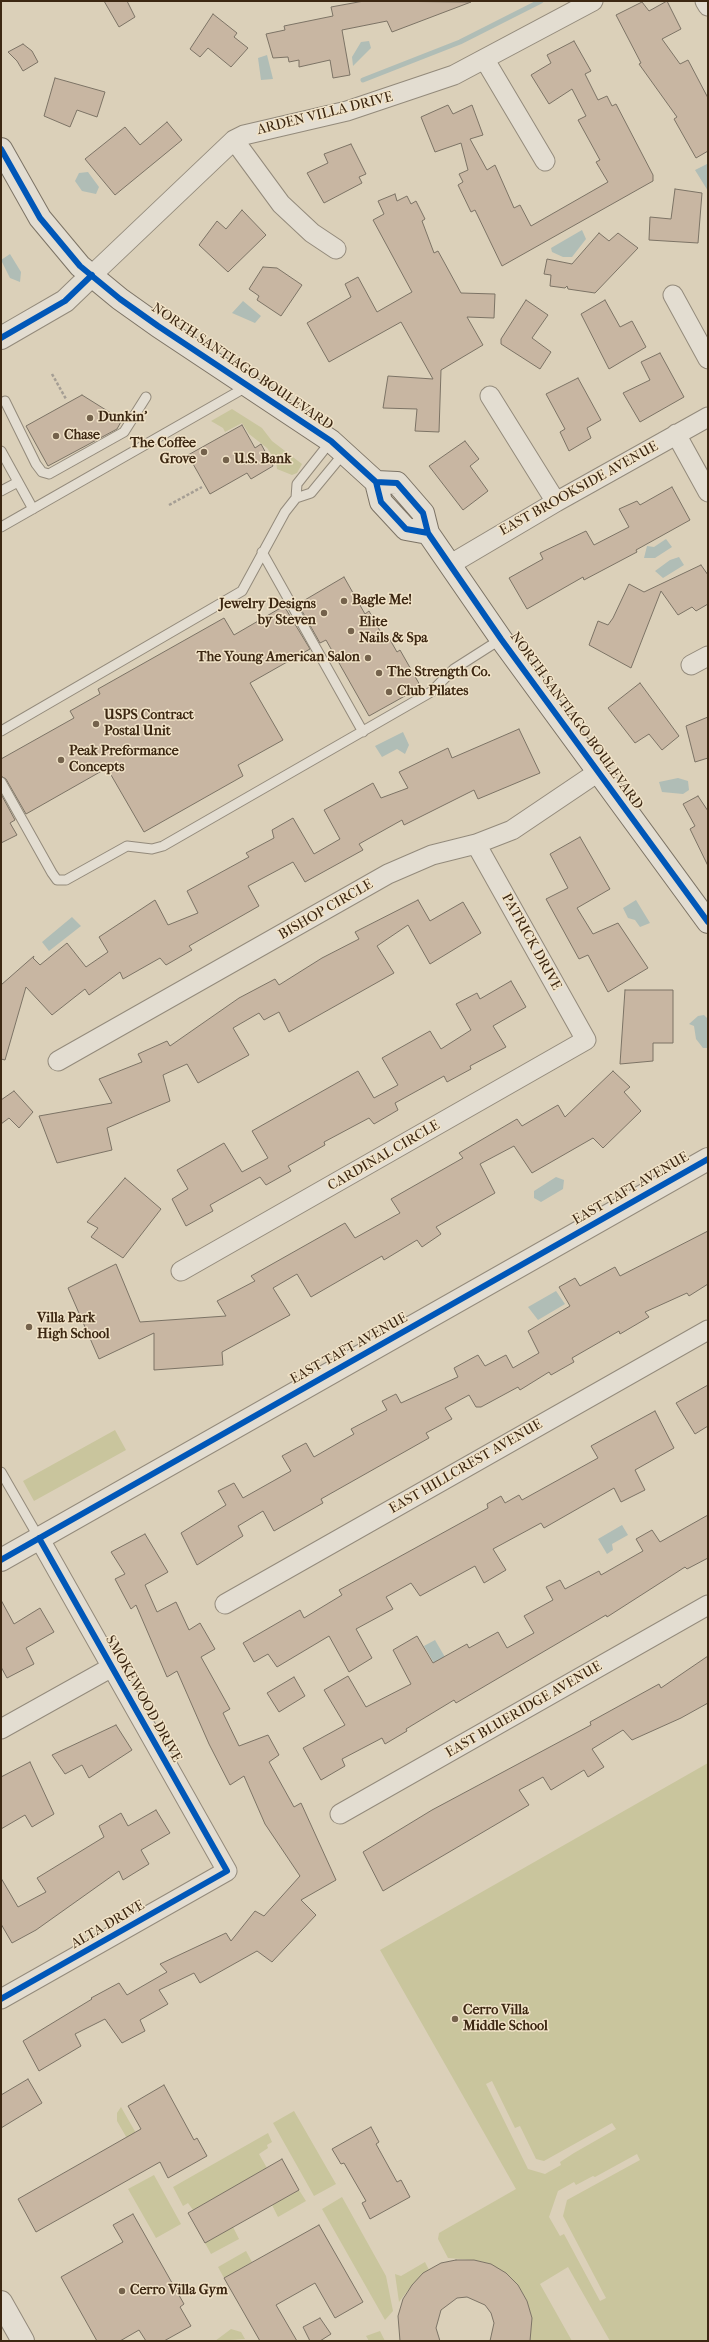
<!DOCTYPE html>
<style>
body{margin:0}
#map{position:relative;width:709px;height:2342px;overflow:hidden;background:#dbd0b9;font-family:"IM FELL French Canon",serif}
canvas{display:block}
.frame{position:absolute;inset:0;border:2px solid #3c2712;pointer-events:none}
</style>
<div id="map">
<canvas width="709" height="2342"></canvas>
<div class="frame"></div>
</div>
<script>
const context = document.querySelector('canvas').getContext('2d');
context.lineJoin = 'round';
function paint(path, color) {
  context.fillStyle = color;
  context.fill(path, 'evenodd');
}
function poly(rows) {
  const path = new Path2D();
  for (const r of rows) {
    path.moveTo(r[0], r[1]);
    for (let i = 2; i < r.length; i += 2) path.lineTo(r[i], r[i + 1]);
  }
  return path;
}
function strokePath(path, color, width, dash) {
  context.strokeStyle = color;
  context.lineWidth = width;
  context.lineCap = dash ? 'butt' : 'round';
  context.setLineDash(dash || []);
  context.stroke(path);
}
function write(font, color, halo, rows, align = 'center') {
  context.font = font + ' "IM FELL French Canon",serif';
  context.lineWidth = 3;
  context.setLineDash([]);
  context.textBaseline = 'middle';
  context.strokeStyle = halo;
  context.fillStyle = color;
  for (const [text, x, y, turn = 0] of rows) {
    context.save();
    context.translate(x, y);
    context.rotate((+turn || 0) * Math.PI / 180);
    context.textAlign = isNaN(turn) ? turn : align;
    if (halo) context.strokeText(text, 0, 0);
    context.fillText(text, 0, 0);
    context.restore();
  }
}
paint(poly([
 [232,409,262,428,272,441,302,464,297,473,292,475,277,469,276,461,267,448,249,434,242,423,225,432,223,428,211,421],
 [115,1430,126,1450,34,1501,23,1481],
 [708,1763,708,2341,610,2341,568,2267,540,2284,572,2341,530,2341,532,2318,527,2301,518,2285,491,2264,474,2260,448,2258,438,2239,439,2233,516,2189,380,1950],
 [492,2081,515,2128,520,2126,536,2159,544,2161,612,2123,616,2129,574,2153,560,2162,561,2165,545,2174,528,2169,486,2084],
 [637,2154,640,2160,567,2200,563,2216,606,2298,600,2301,564,2234,560,2236,549,2217,558,2191,574,2182,576,2185,593,2176,595,2177],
 [121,2107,152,2161,143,2166,117,2121,117,2113],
 [294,2111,336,2184,314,2196,273,2123],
 [268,2133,272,2142,267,2145,268,2148,259,2154,267,2168,193,2210,188,2203,183,2206,173,2187],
 [154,2175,181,2224,156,2238,128,2189],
 [299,2190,306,2201,278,2217,272,2205],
 [342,2197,386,2276,393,2311,385,2320,322,2209],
 [233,2227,239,2239,211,2254,205,2243],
 [246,2251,252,2262,224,2278,218,2267],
 [425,2262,429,2270,412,2285,399,2302,395,2274,401,2276],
 [231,2329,241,2332,245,2339,215,2341],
 [380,2331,385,2341,369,2341,366,2336]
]), '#c9c59d');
paint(poly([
 [369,41,371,48,353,66,352,57,361,42],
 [267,55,273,79,261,80,258,58],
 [707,164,708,166,708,191,695,170],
 [88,172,99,187,96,194,82,191,75,181,79,173],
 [582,230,586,239,572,257,563,257,552,252,551,248],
 [10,254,21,272,20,282,10,278,1,260],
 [243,301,261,316,255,323,232,313],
 [666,539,672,547,655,558,644,558,647,546,654,547],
 [679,557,684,565,663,578,655,571,670,560],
 [403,732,409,745,405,754,397,749,382,757,375,746],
 [678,778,688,781,689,790,683,794,662,792,659,782],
 [636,900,650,923,640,927,635,920,628,918,623,908],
 [72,917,81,926,49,951,42,942],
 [704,1015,708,1019,708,1048,703,1048,696,1039,694,1026,689,1024,698,1016],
 [556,1177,564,1180,563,1189,541,1202,534,1198,534,1191],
 [556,1291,565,1304,538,1320,528,1307],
 [622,1525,628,1535,612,1544,613,1550,607,1554,598,1539],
 [435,1640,449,1664,438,1670,424,1646]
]), '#b0bdb6');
strokePath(poly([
 [363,80,460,42,541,1]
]), '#b0bdb6', 5);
const building = poly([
 [104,1,127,1,135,17,119,27,104,1],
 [364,1,471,2,392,32,387,21,342,30,350,75,333,78,330,60,299,67,299,60,289,62,288,57,273,58,266,34,285,30,284,26,333,16,331,7,364,1],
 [667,1,681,29,662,39,680,64,688,60,708,98,708,151,696,158,674,119,677,117,639,64,641,63,616,15,642,2,649,11,667,1],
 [213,14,237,33,234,37,248,48,231,67,208,48,200,57,190,49,213,14],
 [574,41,591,71,585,74,598,100,607,96,612,106,616,104,653,175,653,181,502,266,475,210,471,212,458,185,463,182,459,174,468,170,461,143,435,152,421,117,448,105,453,114,472,105,483,135,470,139,487,170,495,165,514,208,520,205,531,226,608,182,596,162,600,160,578,120,586,116,572,89,549,104,531,75,551,63,547,55,574,41],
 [23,44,32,51,38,62,23,71,17,61,8,52,23,44],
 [55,78,105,92,97,117,77,110,70,127,44,116,55,78],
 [167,122,182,140,115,195,85,159,125,127,140,145,167,122],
 [351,144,366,174,359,177,362,183,324,203,307,173,328,163,324,154,351,144],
 [675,189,702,193,698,243,649,240,650,217,671,219,675,189],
 [395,194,397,201,407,196,411,204,416,201,425,219,422,221,434,253,438,251,461,293,495,294,494,318,467,317,483,345,441,370,439,432,415,431,417,409,383,408,388,376,433,379,401,322,329,362,307,323,351,297,345,284,358,277,377,312,412,292,373,220,384,214,378,201,395,194],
 [242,210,266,235,228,272,199,245,217,221,226,229,242,210],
 [599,233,609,241,618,233,638,248,595,293,568,289,567,286,565,288,550,286,551,275,544,274,547,259,572,264,599,233],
 [263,267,277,268,302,285,281,316,257,300,259,296,249,289,263,267],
 [526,300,548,315,532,338,551,352,540,369,501,344,501,339,526,300],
 [605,300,620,327,632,321,646,347,609,369,581,314,605,300],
 [660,353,684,397,640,422,623,393,650,380,641,362,660,353],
 [578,378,601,420,587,428,591,438,569,451,560,432,565,429,546,394,578,378],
 [82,395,122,420,117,429,48,466,26,426,82,395],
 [242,425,255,448,261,444,273,466,251,479,247,473,210,494,188,455,242,425],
 [465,441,479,459,470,466,488,491,463,510,429,466,465,441],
 [672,487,690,520,636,550,637,552,584,580,583,577,527,609,509,578,543,559,540,553,586,531,594,545,629,527,619,509,637,501,640,505,672,487],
 [701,565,708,575,708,604,696,611,692,607,678,615,661,591,631,668,589,645,598,621,608,625,613,618,629,584,644,592,701,565],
 [344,577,365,614,369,611,385,640,389,638,397,652,400,650,421,687,369,716,326,640,320,643,298,604,344,577],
 [284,606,310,649,250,683,283,740,238,765,243,776,144,832,107,768,26,814,6,779,1,776,1,759,74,718,70,711,100,694,98,689,224,618,234,635,284,606],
 [640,683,679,736,662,750,649,734,635,743,608,708,640,683],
 [708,717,708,758,695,762,686,726,708,717],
 [519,729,540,773,478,799,474,790,404,825,402,820,359,844,363,850,305,882,293,862,248,886,259,906,189,946,192,950,166,965,160,958,123,979,120,972,89,995,85,989,52,1015,26,987,5,1060,1,1059,1,985,34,956,33,958,40,965,67,943,86,967,108,952,99,937,155,900,168,925,198,913,187,891,249,857,246,853,274,838,272,830,293,818,314,854,340,839,324,810,373,783,381,798,408,788,399,772,448,748,452,758,519,729],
 [1,794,15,820,10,823,17,835,1,843,1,794],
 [698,796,708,811,708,866,690,829,695,826,683,804,698,796],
 [580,837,610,889,577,908,593,934,618,923,648,968,608,992,588,955,579,959,546,899,568,888,550,854,580,837],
 [418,900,430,921,463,902,481,933,430,964,408,925,377,946,394,973,289,1032,279,1012,264,1020,259,1013,233,1028,249,1055,198,1083,187,1064,163,1075,170,1101,107,1128,112,1150,57,1163,39,1116,112,1103,99,1079,142,1062,138,1054,167,1041,170,1046,239,998,275,979,279,985,322,958,359,939,355,932,418,900],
 [511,981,526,1007,493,1026,506,1047,470,1066,471,1069,447,1082,444,1076,395,1103,398,1110,374,1124,369,1118,324,1142,325,1145,288,1166,291,1171,266,1185,260,1177,210,1205,213,1211,186,1226,172,1199,188,1189,177,1170,224,1143,242,1172,268,1158,252,1131,358,1071,374,1098,398,1085,382,1058,430,1031,441,1049,471,1030,456,1004,477,993,480,999,511,981],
 [625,990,673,990,673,1043,653,1043,653,1061,620,1064,625,990],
 [613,1071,630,1087,624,1092,641,1111,603,1148,593,1138,532,1173,514,1146,480,1164,495,1193,436,1227,441,1234,422,1247,417,1240,384,1260,382,1256,311,1297,297,1274,273,1288,290,1315,222,1352,223,1365,154,1370,154,1333,99,1359,68,1288,116,1264,140,1322,226,1316,217,1301,255,1281,251,1276,345,1223,355,1238,400,1213,391,1199,463,1158,459,1153,517,1119,522,1126,558,1105,565,1117,613,1071],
 [14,1091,33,1112,19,1128,9,1118,1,1124,1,1100,14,1091],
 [125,1178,161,1209,123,1258,91,1237,98,1228,87,1222,125,1178],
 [708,1231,708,1284,689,1296,687,1293,645,1312,649,1317,620,1334,619,1331,572,1358,574,1362,551,1375,549,1372,520,1390,518,1387,481,1407,476,1407,469,1395,445,1408,452,1419,426,1433,429,1438,321,1499,323,1503,274,1531,263,1511,238,1526,243,1536,197,1565,181,1533,226,1505,218,1491,234,1483,243,1498,291,1471,282,1456,306,1443,314,1457,354,1434,351,1429,387,1410,382,1401,396,1394,401,1403,458,1377,454,1368,478,1355,485,1366,506,1355,513,1368,539,1353,528,1331,570,1306,559,1287,575,1278,580,1286,615,1267,620,1276,708,1231],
 [708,1385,708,1426,695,1434,676,1403,708,1385],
 [655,1411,674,1448,635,1470,645,1490,621,1502,614,1488,544,1528,541,1523,493,1549,506,1570,484,1583,475,1566,420,1596,411,1583,386,1597,393,1609,356,1629,372,1658,349,1672,329,1636,277,1667,268,1654,254,1662,243,1643,300,1610,304,1618,342,1595,339,1590,488,1508,487,1504,501,1496,505,1503,519,1495,522,1500,598,1458,591,1446,655,1411],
 [708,1515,708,1558,687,1569,685,1567,607,1617,606,1615,456,1703,454,1700,406,1729,407,1731,385,1744,382,1738,342,1759,345,1766,321,1780,303,1748,345,1725,324,1690,348,1676,366,1707,411,1684,393,1650,417,1636,433,1663,467,1644,469,1648,498,1632,507,1648,534,1633,524,1616,553,1600,546,1587,560,1580,565,1589,599,1571,601,1575,643,1551,636,1539,652,1530,660,1542,708,1515],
 [145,1534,168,1572,145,1585,157,1612,176,1602,189,1630,200,1623,215,1649,201,1657,230,1709,223,1713,239,1746,268,1735,279,1755,269,1762,294,1807,301,1803,336,1880,301,1900,316,1915,272,1962,257,1951,200,1983,194,1973,159,1990,168,2004,140,2020,145,2031,122,2043,105,2019,75,2034,81,2046,39,2071,23,2041,92,1999,91,1998,119,1983,127,1995,167,1972,160,1964,226,1933,231,1941,255,1911,264,1916,300,1876,265,1824,244,1776,230,1785,209,1744,177,1671,167,1677,136,1605,131,1609,115,1579,125,1574,111,1552,145,1534],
 [1,1600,14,1624,40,1608,54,1632,26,1648,34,1664,7,1678,1,1667,1,1600],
 [708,1656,708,1703,681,1718,632,1740,623,1730,592,1749,604,1767,588,1777,584,1770,551,1790,543,1777,519,1790,529,1805,383,1891,363,1852,432,1810,591,1725,590,1722,659,1684,661,1688,708,1656],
 [294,1677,305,1696,279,1712,267,1693,294,1677],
 [116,1725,132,1750,89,1778,82,1765,65,1774,52,1755,116,1725],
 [30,1762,54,1814,32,1827,25,1815,1,1829,1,1777,30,1762],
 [156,1810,170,1833,141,1850,149,1864,123,1880,119,1871,36,1930,12,1943,1,1924,1,1878,18,1907,46,1892,37,1878,104,1837,99,1826,121,1813,128,1826,156,1810],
 [28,2079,42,2103,1,2128,1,2095,28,2079],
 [164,2085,194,2140,197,2138,207,2156,168,2178,160,2162,36,2232,18,2199,141,2129,128,2106,164,2085],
 [371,2127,379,2142,376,2144,397,2182,401,2180,410,2197,370,2219,362,2203,366,2201,344,2163,341,2164,332,2149,371,2127],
 [282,2159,299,2190,205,2243,188,2213,282,2159],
 [133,2214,184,2304,180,2307,191,2326,164,2341,146,2341,139,2330,120,2341,97,2341,61,2277,123,2242,113,2225,133,2214],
 [319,2225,363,2302,335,2318,315,2283,276,2305,297,2341,260,2341,224,2278,319,2225],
 [456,2260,474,2260,491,2264,506,2273,518,2285,527,2301,532,2318,530,2341,490,2341,494,2323,491,2313,485,2305,467,2297,457,2298,441,2310,436,2328,440,2341,400,2341,398,2316,403,2299,412,2285,423,2273,441,2263,456,2260],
 [320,2318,331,2334,320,2341,310,2341,303,2327,320,2318]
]);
paint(building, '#c8b6a2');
strokePath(building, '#7c7365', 1);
const service = poly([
 [5,401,36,464,42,472,49,474,124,432,146,397],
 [1,451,33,509],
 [1,491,18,482],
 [296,498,297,484,331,441],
 [1,527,248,386],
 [262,552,363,732],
 [1,731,242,591,285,512,296,498,311,493,344,453],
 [1,782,52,873,57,880,66,880,127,846,152,849,163,846,431,692,454,669,501,639],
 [1,1472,39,1538]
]);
const minor = poly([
 [705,1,708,6],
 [485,60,545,161],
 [234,140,281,204,312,233,336,249],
 [92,275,234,140,244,135,347,111,454,75,593,1],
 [673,295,708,359],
 [490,396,556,502],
 [676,434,708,492],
 [451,564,556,502,708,417],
 [691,665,708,656],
 [58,1061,388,874,432,855,476,844,512,830,598,772],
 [181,1271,586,1040,476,844],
 [225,1604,708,1330],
 [1,1729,112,1667],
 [340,1814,708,1605],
 [1,1999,227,1871,39,1538]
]);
const tertiary = poly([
 [1,338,65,301,92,275],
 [1,1560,708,1159],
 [1,2302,23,2341]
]);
const secondary = poly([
 [1,149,40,218,80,266,120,299,158,326,331,441,376,482,381,502,406,529,428,533],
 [376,482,397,483,423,513,428,533,501,639,708,922]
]);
strokePath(service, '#938a7b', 11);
strokePath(minor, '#938a7b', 21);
strokePath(tertiary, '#938a7b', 24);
strokePath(secondary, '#7c7365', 24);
strokePath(poly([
 [52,374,66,399],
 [169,505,202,487]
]), '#a59e94', 2.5, [3, 2]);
strokePath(service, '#e3ddd1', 9);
strokePath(minor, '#e3ddd1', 19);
strokePath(tertiary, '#e3ddd1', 22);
strokePath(secondary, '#e3ddd1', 22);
strokePath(poly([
 [1,149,40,218,80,266,120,299,158,326,331,441,376,482,381,502,406,529,428,533],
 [1,338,65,301,92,275],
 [376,482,397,483,423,513,428,533,501,639,708,922],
 [1,1560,708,1159],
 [1,1999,227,1871,39,1538]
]), '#0057b8', 6);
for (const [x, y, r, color] of [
 [90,418,4,"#74624c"],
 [56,436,4,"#74624c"],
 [204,452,4,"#74624c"],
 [226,460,4,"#74624c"],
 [344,601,4,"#74624c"],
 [324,613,4,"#74624c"],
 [351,631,4,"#74624c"],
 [368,658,4,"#74624c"],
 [379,673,4,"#74624c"],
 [389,692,4,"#74624c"],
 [96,724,4,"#74624c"],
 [61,760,4,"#74624c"],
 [29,1327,4,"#74624c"],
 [455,2019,4,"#74624c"],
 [122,2291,4,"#74624c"]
]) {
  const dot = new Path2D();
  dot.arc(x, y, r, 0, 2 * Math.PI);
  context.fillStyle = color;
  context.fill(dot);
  strokePath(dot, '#f1e3c8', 1.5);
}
write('14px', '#3c2712', '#f1e3c8', [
 ["ARDEN VILLA DRIVE",325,114,-14],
 ["NORTH SANTIAGO BOULEVARD",242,367,34],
 ["EAST BROOKSIDE AVENUE",579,489,-29],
 ["NORTH SANTIAGO BOULEVARD",576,721,54],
 ["BISHOP CIRCLE",326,910,-30],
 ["PATRICK DRIVE",531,942,61],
 ["CARDINAL CIRCLE",384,1156,-30],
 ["EAST TAFT AVENUE",631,1189,-30],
 ["EAST TAFT AVENUE",349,1349,-29],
 ["EAST HILLCREST AVENUE",466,1467,-30],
 ["SMOKEWOOD DRIVE",143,1699,61],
 ["EAST BLUERIDGE AVENUE",524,1710,-30],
 ["ALTA DRIVE",108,1925,-30]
]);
write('bold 14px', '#3c2712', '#f1e3c8', [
 ["Dunkin'",98,418],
 ["Chase",64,436],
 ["The Coffee",196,444,"right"],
 ["Grove",196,460,"right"],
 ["U.S. Bank",234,460],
 ["Bagle Me!",352,601],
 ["Jewelry Designs",316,605,"right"],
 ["by Steven",316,621,"right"],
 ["Elite",359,623],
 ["Nails & Spa",359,639],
 ["The Young American Salon",360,658,"right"],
 ["The Strength Co.",387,673],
 ["Club Pilates",397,692],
 ["USPS Contract",104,716],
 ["Postal Unit",104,732],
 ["Peak Preformance",69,752],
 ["Concepts",69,768],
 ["Villa Park",37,1319],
 ["High School",37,1335],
 ["Cerro Villa",463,2011],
 ["Middle School",463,2027],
 ["Cerro Villa Gym",130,2291]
], 'left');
</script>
